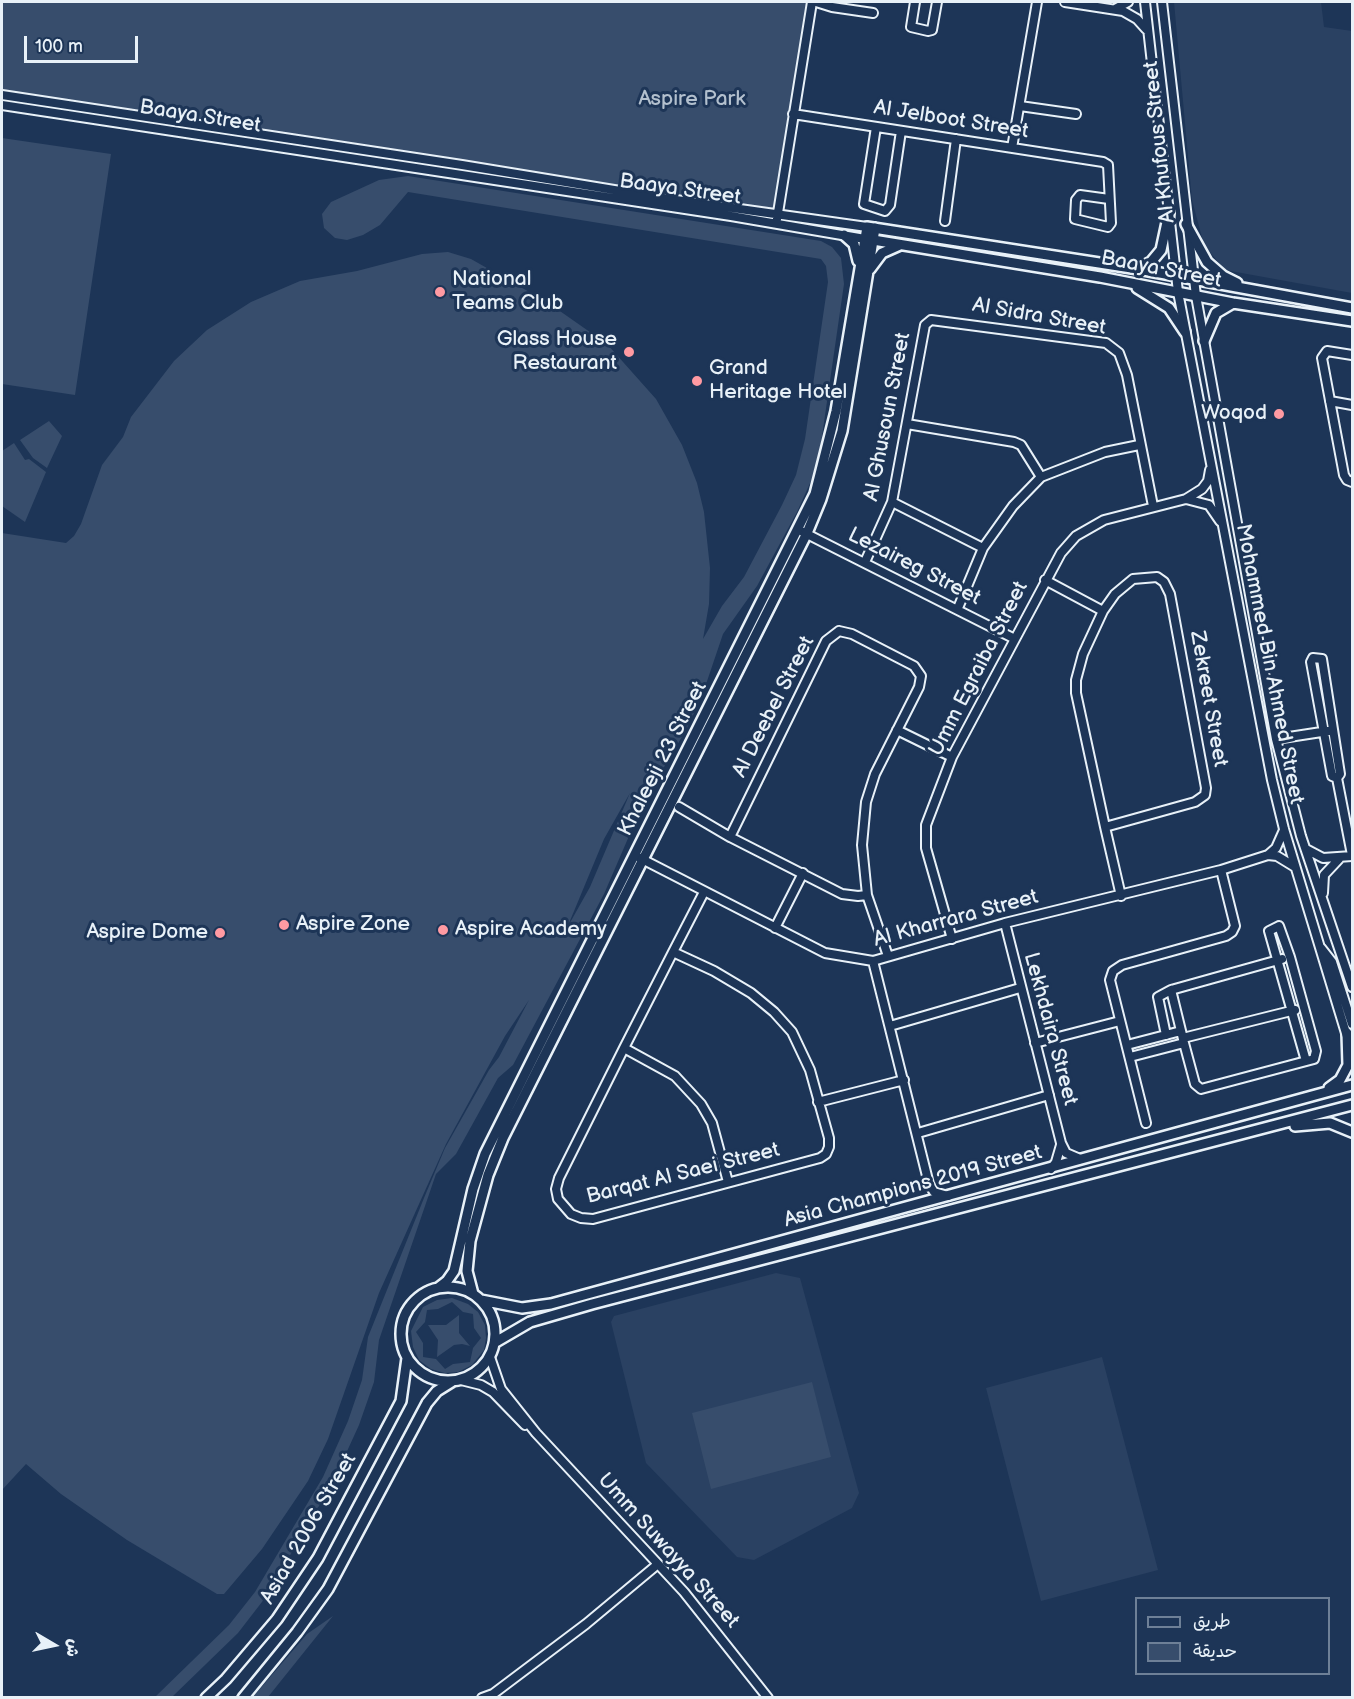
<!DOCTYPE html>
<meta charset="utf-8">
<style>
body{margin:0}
#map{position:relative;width:1354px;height:1699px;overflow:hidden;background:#1d3557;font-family:"Balsamiq Sans","Playpen Sans Arabic",sans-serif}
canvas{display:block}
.frame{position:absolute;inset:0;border:3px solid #e8f1f8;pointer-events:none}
.legend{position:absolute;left:1135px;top:1597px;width:195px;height:78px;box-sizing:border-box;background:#1d3557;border:2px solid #6e8097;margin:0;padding:8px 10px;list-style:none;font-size:18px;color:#e8f1f8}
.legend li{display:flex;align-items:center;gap:12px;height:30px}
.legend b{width:30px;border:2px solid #6e8097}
.north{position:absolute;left:24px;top:1615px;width:60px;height:60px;-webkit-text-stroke:4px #1d3557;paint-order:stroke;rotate:99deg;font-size:16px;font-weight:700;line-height:24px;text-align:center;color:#e8f1f8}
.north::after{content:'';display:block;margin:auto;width:21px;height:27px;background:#e8f1f8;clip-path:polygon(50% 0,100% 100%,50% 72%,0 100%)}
.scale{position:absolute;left:24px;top:36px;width:114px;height:27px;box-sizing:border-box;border:3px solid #e8f1f8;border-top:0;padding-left:8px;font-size:18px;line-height:21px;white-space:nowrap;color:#e8f1f8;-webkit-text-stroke:4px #1d3557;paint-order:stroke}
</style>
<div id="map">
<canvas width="1354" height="1699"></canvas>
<div class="frame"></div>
<ul class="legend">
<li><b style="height:8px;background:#1d3557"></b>طريق</li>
<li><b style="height:16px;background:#374d6c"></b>حديقة</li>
</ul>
<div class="north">ش</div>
<div class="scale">100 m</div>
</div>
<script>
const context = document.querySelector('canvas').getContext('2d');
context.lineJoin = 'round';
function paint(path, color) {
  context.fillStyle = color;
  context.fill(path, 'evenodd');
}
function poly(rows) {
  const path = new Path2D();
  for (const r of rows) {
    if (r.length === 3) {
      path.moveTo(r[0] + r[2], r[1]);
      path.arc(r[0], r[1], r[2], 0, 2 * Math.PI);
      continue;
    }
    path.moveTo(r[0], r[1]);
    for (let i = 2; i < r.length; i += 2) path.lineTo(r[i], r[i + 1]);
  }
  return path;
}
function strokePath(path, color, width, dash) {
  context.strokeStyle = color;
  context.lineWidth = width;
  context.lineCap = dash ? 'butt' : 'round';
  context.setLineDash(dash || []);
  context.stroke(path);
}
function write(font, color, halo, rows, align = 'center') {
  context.font = font + ' "Balsamiq Sans",sans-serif';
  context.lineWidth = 6;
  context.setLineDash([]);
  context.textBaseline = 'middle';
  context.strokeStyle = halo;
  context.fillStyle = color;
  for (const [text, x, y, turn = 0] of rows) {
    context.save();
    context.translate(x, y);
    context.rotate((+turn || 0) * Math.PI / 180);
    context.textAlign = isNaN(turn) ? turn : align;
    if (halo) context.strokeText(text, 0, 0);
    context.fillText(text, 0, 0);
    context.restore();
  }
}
paint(poly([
 [1174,2,1321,2,1324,27,1352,31,1352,293,1225,270,1204,245,1192,200],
 [776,1273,800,1278,859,1493,852,1508,754,1560,737,1557,646,1463,611,1322,614,1316],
 [1102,1357,1158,1570,1041,1601,986,1388]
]), '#2a4162');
paint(poly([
 [2,2,808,2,775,212,2,90],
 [2,138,111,154,75,395,2,384],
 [408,176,821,241,832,247,841,258,844,284,821,443,811,481,797,512,757,586,723,634,702,696,686,730,645,799,604,894,513,1065,498,1078,456,1154,436,1174,379,1340,374,1382,359,1425,333,1482,265,1598,238,1633,172,1697,155,1697,229,1625,255,1592,323,1477,348,1421,362,1380,368,1337,424,1198,445,1148,489,1070,499,1057,529,1000,505,1036,446,1144,379,1293,328,1439,308,1481,262,1549,224,1594,217,1594,127,1540,61,1494,26,1464,2,1490,2,533,66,543,74,536,81,524,102,465,123,437,131,417,174,361,207,330,251,302,300,281,357,271,422,254,448,252,471,259,547,302,607,344,656,399,682,445,697,483,704,512,710,568,709,604,703,639,722,606,744,577,782,505,796,475,805,439,828,282,826,266,821,259,408,192,380,225,363,235,347,240,335,238,324,228,322,214,331,202,379,180],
 [630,793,590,887,567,928,604,839],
 [49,421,62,436,47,468,33,458,20,440],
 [14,443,25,460,29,459,46,472,25,522,2,506,2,451],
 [452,1298,468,1304,478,1312,485,1325,486,1338,484,1350,472,1365,458,1372,445,1373,431,1369,419,1360,413,1347,411,1331,423,1307,437,1300],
 [452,1302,463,1312,473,1314,474,1328,481,1338,473,1348,470,1362,453,1364,445,1369,436,1359,423,1357,423,1343,416,1332,425,1322,427,1310,438,1309],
 [459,1315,459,1333,470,1346,462,1344,454,1345,437,1357,438,1340,428,1325,446,1325],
 [812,1382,831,1457,711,1489,692,1413],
 [333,1616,268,1697,253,1697,307,1634]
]), '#374d6c');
const minor = poly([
 [816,2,832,7,873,13],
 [915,2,911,27,928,31,932,30,937,2],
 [1065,2,1123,11,1137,19,1146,29],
 [1145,2,1178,292,1272,780,1284,829,1352,1053],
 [1162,2,1196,296,1276,739,1301,836,1352,987],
 [1115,9,1128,2],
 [2,95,462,165,669,199,867,227],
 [2,105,731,216,865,239],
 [1020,106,1076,114],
 [793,114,1103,162,1108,165,1111,223,1108,227,1075,219,1076,200,1080,195,1109,199],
 [876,127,864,204,885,211,890,205,901,131],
 [1012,148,1037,2],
 [777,219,812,2],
 [945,221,956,139],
 [1352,355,1327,351,1322,358,1344,475,1347,480,1352,482],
 [1330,401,1352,405],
 [907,424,1014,442,1021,445,1041,477],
 [1186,499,1202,489,1208,481,1210,470],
 [892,502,983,548],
 [799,530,1013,638],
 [865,562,892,502,925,325,931,320,1106,343,1119,353,1127,375,1153,506],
 [1045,580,1103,611],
 [958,608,983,548,1013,506,1041,477,1105,452,1139,445],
 [839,631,852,634,914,666,921,676,919,687,875,774,866,802,862,845,867,895,858,896,842,894,730,837,826,641,839,631],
 [897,730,952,757],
 [1276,739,1328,731],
 [1337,778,1332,776,1311,662,1313,658,1322,659,1340,774,1337,778,1352,855],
 [679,807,730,837],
 [1105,827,1195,802,1205,795,1206,788,1170,594,1164,582,1157,577,1133,579,1115,594,1103,611,1083,654,1076,680,1076,693,1105,827,1121,896],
 [1306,849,1323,858,1352,856],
 [1268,855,1276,848,1284,830],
 [638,857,825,953,873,961,1005,923,1221,870,1268,855,1277,856,1295,867],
 [1323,893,1324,875,1339,859],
 [867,895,888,956],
 [1005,923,1061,1143,1066,1153,1080,1159],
 [775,928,803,873],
 [952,939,926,848,926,825,952,757,1061,553,1076,536,1104,520,1186,499,1209,505,1220,521],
 [1321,948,1332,962,1352,1024],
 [673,952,714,971,751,993,774,1012,792,1032,810,1070,829,1138,829,1147,826,1154,820,1158,593,1219,581,1218,571,1214,558,1199,556,1189,559,1178,624,1048,673,952,704,892],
 [873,961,929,1184,934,1192,948,1196],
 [890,1026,1020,988],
 [1166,1035,1158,997,1171,990],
 [1183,1038,1295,1010],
 [1035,1043,1120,1021],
 [1184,1043,1171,990,1282,959],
 [1127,1045,1181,1031],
 [624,1048,675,1076,701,1104,712,1123,728,1182],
 [1130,1057,1184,1043,1195,1084,1201,1089,1314,1059,1316,1051,1290,957,1279,926,1269,931,1306,1061],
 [818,1102,904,1080],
 [1146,1123,1110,980,1113,971,1122,965,1226,936,1232,932,1235,926,1221,870],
 [918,1133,1049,1095],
 [1051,1169,1056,1162,1061,1145],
 [490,1357,501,1389,536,1433,684,1592,768,1698],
 [461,1380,481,1385,493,1392,525,1425],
 [482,1698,493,1694,586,1624,658,1564]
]);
const major = poly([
 [1186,224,1207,262,1223,276,1237,283],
 [844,235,854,244,858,261],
 [867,239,1100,277,1233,303,1352,321],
 [870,269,882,253,900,245],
 [1138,269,1151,262,1161,250,1169,213],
 [1137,288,1169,308,1185,332],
 [1204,341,1216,313,1233,303],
 [1329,1088,1340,1080,1348,1065,1347,1033],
 [1295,1126,1330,1123,1352,1132],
 [448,1334,47],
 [438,1288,447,1281,454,1271,473,1189,485,1154,815,494,836,411,867,227,1138,269,1352,308],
 [473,1294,467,1271,470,1241,488,1175,503,1138,807,533,821,499,842,431,875,228],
 [481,1300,522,1308,551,1304,1352,1085],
 [494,1343,530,1322,592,1304,1352,1105],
 [206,1698,226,1679,277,1619,318,1558,401,1401,407,1358],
 [243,1698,297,1632,328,1589,427,1403,437,1391,453,1381]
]);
strokePath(minor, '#e8f1f8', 12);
strokePath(major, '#e8f1f8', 14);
strokePath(minor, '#1d3557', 8);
strokePath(major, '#1d3557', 9);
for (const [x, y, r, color] of [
 [440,292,6,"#ff9aa2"],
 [629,352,6,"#ff9aa2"],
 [697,381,6,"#ff9aa2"],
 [1279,414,6,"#ff9aa2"],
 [284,925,6,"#ff9aa2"],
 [443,930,6,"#ff9aa2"],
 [220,933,6,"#ff9aa2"]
]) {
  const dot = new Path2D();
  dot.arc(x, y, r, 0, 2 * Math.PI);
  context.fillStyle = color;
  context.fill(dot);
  strokePath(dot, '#1d3557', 2);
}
write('21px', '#b3c0ce', '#1d3557', [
 ["Aspire Park",692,100]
]);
write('21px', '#e8f1f8', '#1d3557', [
 ["Baaya Street",200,117,9],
 ["Al Jelboot Street",951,120,9],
 ["Al Khufous Street",1160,142,-96],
 ["Baaya Street",680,190,8],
 ["Baaya Street",1161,270,11],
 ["Al Sidra Street",1039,317,10],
 ["Al Ghusoun Street",888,417,-79],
 ["Lezaireg Street",914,567,27],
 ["Mohammed Bin Ahmed Street",1269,664,79],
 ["Umm Egraiba Street",979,669,-63],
 ["Zekreet Street",1208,699,80],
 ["Al Deebel Street",774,707,-63],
 ["Khaleeji 23 Street",663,759,-63],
 ["Al Kharrara Street",956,919,-15],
 ["Lekhdaira Street",1050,1029,75],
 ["Barqat Al Saei Street",683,1174,-14],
 ["Asia Champions 2019 Street",913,1187,-15],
 ["Asiad 2006 Street",309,1529,-60],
 ["Umm Suwayya Street",668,1551,48]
]);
write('21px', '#e8f1f8', '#1d3557', [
 ["National",452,280],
 ["Teams Club",452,304],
 ["Glass House",617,340,"right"],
 ["Restaurant",617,364,"right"],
 ["Grand",709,369],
 ["Heritage Hotel",709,393],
 ["Woqod",1267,414,"right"],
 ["Aspire Zone",296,925],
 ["Aspire Academy",455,930],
 ["Aspire Dome",208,933,"right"]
], 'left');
</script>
